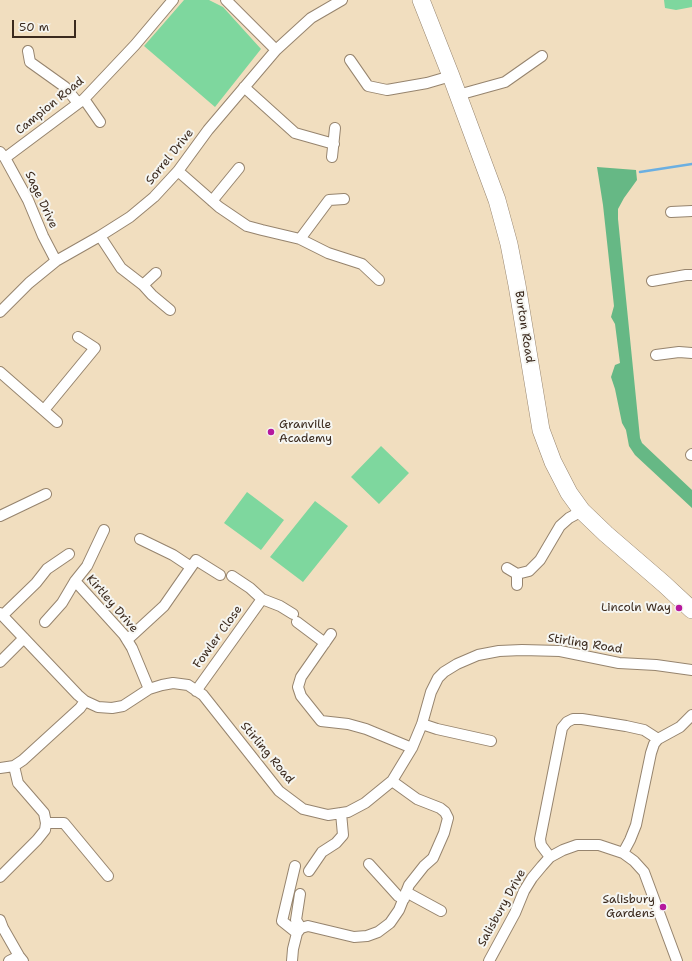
<!DOCTYPE html>
<style>
body{margin:0}
#map{position:relative;width:692px;height:961px;overflow:hidden;background:#f1debf;font-family:"Shantell Sans",sans-serif}
canvas{display:block}
.scale{position:absolute;left:12px;top:20px;width:64px;height:18px;box-sizing:border-box;border:2px solid #3b2a1e;border-top:0;padding-left:5px;font-size:12px;line-height:14px;white-space:nowrap;color:#3b2a1e;-webkit-text-stroke:3px #f6f6f2;paint-order:stroke}
</style>
<div id="map">
<canvas width="692" height="961"></canvas>
<div class="scale">50 m</div>
</div>
<script>
const context = document.querySelector('canvas').getContext('2d');
context.lineJoin = 'round';
function paint(path, color) {
  context.fillStyle = color;
  context.fill(path, 'evenodd');
}
function poly(rows) {
  const path = new Path2D();
  for (const r of rows) {
    path.moveTo(r[0], r[1]);
    for (let i = 2; i < r.length; i += 2) path.lineTo(r[i], r[i + 1]);
  }
  return path;
}
function strokePath(path, color, width, dash) {
  context.strokeStyle = color;
  context.lineWidth = width;
  context.lineCap = dash ? 'butt' : 'round';
  context.setLineDash(dash || []);
  context.stroke(path);
}
function write(font, color, halo, rows, align = 'center') {
  context.font = font + ' "Shantell Sans",sans-serif';
  context.lineWidth = 4;
  context.setLineDash([]);
  context.textBaseline = 'middle';
  context.strokeStyle = halo;
  context.fillStyle = color;
  for (const [text, x, y, turn = 0] of rows) {
    context.save();
    context.translate(x, y);
    context.rotate((+turn || 0) * Math.PI / 180);
    context.textAlign = isNaN(turn) ? turn : align;
    if (halo) context.strokeText(text, 0, 0);
    context.fillText(text, 0, 0);
    context.restore();
  }
}
paint(poly([
 [184,0,209,0,223,7,261,49,215,107,144,46],
 [664,0,692,0,692,7,676,10,665,8],
 [381,446,409,473,379,504,351,477],
 [247,492,284,520,261,550,224,523],
 [315,501,348,526,303,582,270,557]
]), '#7ed79e');
paint(poly([
 [597,167,636,170,637,180,624,198,618,209,618,219,640,438,642,443,692,490,692,508,635,455,629,446,626,430,622,423,615,389,611,377,615,365,620,363,615,324,611,317,614,306,603,205]
]), '#66b885');
strokePath(poly([
 [640,172,692,164]
]), '#6bafe1', 2.5);
const minor = poly([
 [226,0,276,50],
 [28,51,30,62,65,87,78,103],
 [350,60,368,86,387,90,427,83,451,76],
 [244,87,295,133,334,144],
 [458,95,505,82,542,56],
 [84,99,100,122],
 [0,152,5,158,28,200,43,236,56,261],
 [332,157,335,128],
 [5,158,84,99,135,45,173,0],
 [178,171,219,207,247,226,262,230,300,239,328,253,362,264,379,280],
 [212,201,239,168],
 [671,212,692,211],
 [100,236,121,268,143,285,152,295,170,310],
 [300,239,329,200,344,199],
 [652,281,686,275,692,275],
 [143,285,156,273],
 [0,312,29,283,56,261,100,236,130,217,154,197,178,171,208,130,276,50,311,18,342,0],
 [656,355,679,352,692,353],
 [0,372,57,422],
 [44,410,95,348,78,337],
 [691,455,692,454],
 [0,516,46,494],
 [140,539,173,555,191,567],
 [507,568,517,574,517,585],
 [517,574,529,571,540,560,560,526,569,518,582,511],
 [232,576,250,588,262,599,280,606,293,614],
 [75,581,124,635,132,648,149,689],
 [0,613,78,695,85,701,98,707,112,708,123,706,149,689,162,685,173,683,188,685,203,695,279,791,303,809,328,815,348,812,365,803,392,781,412,748,422,724,431,692,438,678,444,672,457,664,478,655,499,651,522,650,560,651,619,663,656,665,692,670],
 [2,616,36,583,47,569,69,554],
 [45,622,62,603,75,581,87,566,104,530],
 [297,622,325,643],
 [331,634,301,677,298,687,301,696,321,721,348,724,366,729,412,748],
 [127,640,164,606,196,560,220,575],
 [0,662,24,638],
 [196,691,262,599],
 [422,724,437,729,491,741],
 [0,768,14,766,23,760,80,708,85,701],
 [46,823,64,823,108,876],
 [623,853,630,840,636,825,651,753,654,744,658,739],
 [550,857,541,845,540,839,562,728,567,722,573,719,582,719,626,726,644,730,658,739,680,727,692,715],
 [369,864,398,896,404,899],
 [295,866,282,921,297,933],
 [309,871,322,852,336,843,343,835,341,813],
 [0,877,37,840,45,830,46,823,44,813,18,783,14,766],
 [406,892,441,911],
 [300,894,296,920,301,928],
 [0,920,3,928,19,956,23,961],
 [9,961,19,956],
 [292,961,293,949,297,933,301,928,308,926,354,937,367,936,378,932,390,923,399,910,409,885,424,866,433,858,444,833,448,818,445,812,440,808,417,799,392,781],
 [489,961,515,913,524,891,532,878,542,866,550,857,563,850,577,845,599,845,623,853,634,861,644,872,677,961]
]);
const trunk = poly([
 [421,0,451,76,497,200,509,244,517,285,541,430,553,462,569,493,582,511,606,534,664,584,692,610]
]);
strokePath(minor, '#96846e', 12);
strokePath(trunk, '#96846e', 18);
strokePath(minor, '#fff', 10);
strokePath(trunk, '#fff', 17);
for (const [x, y, r, color] of [
 [271,432,4,"#b5179e"],
 [679,608,4,"#b5179e"],
 [663,907,4,"#b5179e"]
]) {
  const dot = new Path2D();
  dot.arc(x, y, r, 0, 2 * Math.PI);
  context.fillStyle = color;
  context.fill(dot);
  strokePath(dot, '#f6f6f2', 1.5);
}
write('12px', '#3b2a1e', '#f6f6f2', [
 ["Campion Road",50,106,-39],
 ["Sorrel Drive",170,157,-51],
 ["Sage Drive",41,200,65],
 ["Burton Road",524,327,81],
 ["Kirtley Drive",112,604,49],
 ["Fowler Close",218,637,-54],
 ["Stirling Road",585,644,9],
 ["Stirling Road",267,753,50],
 ["Salisbury Drive",502,908,-61]
]);
write('12px', '#3b2a1e', '#f6f6f2', [
 ["Granville",279,425,"left"],
 ["Academy",279,439,"left"],
 ["Lincoln Way",671,608],
 ["Salisbury",655,900],
 ["Gardens",655,914]
], 'right');
</script>
